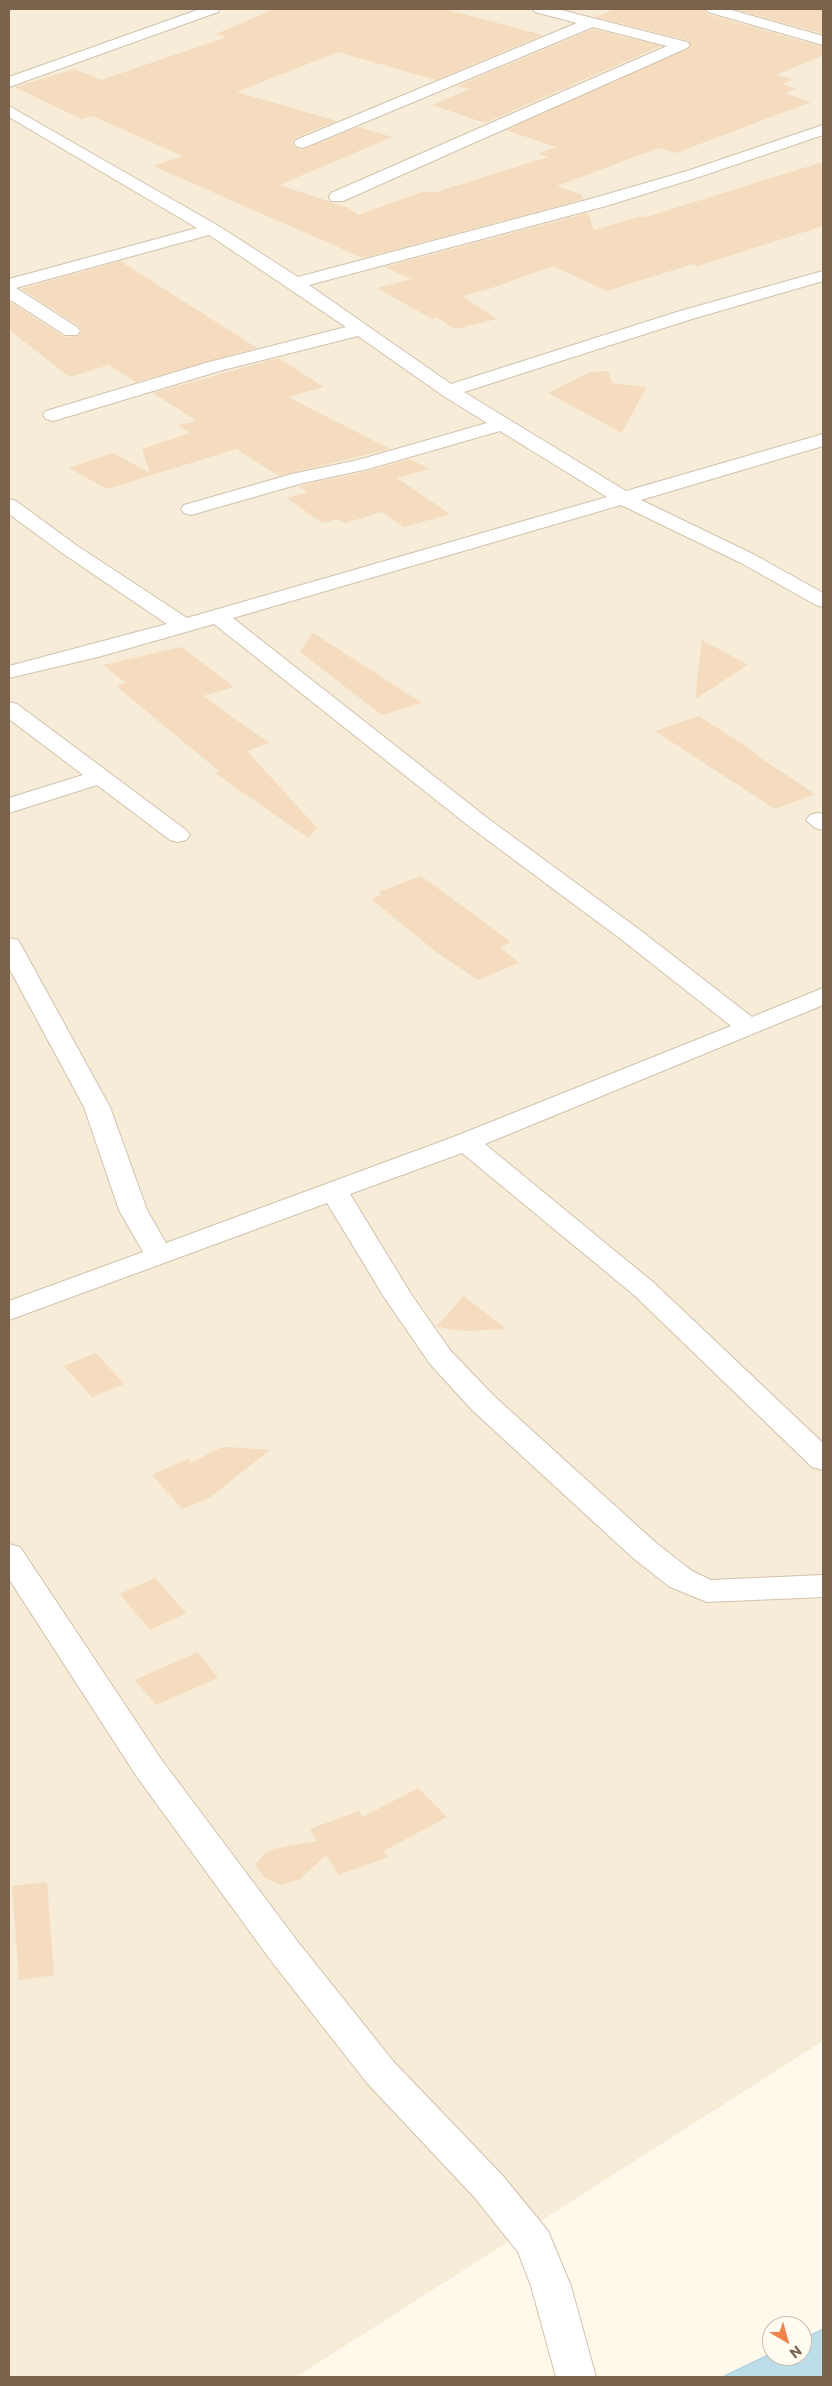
<!DOCTYPE html>
<style>
body{margin:0}
#map{position:relative;width:832px;height:2386px;overflow:hidden;background:#fef9ea;font-family:Commissioner,sans-serif}
canvas{display:block}
.frame{position:absolute;inset:0;border:10px solid #7b624a;pointer-events:none}
.north{position:absolute;left:762px;top:2316px;width:50px;height:50px;box-sizing:border-box;background:#fffbf1;border:1px solid #cabeae;border-radius:50%;rotate:142deg;font-size:14px;font-weight:700;line-height:20px;text-align:center;color:#7b624a}
.north::after{content:'';display:block;margin:auto;width:18px;height:22px;background:#ee8448;clip-path:polygon(50% 0,100% 100%,50% 72%,0 100%)}
</style>
<div id="map">
<canvas width="832" height="2386"></canvas>
<div class="frame"></div>
<div class="north">N</div>
</div>
<script>
const context = document.querySelector('canvas').getContext('2d');
context.lineJoin = 'round';
function paint(path, color) {
  context.fillStyle = color;
  context.fill(path, 'evenodd');
}
function poly(rows) {
  const path = new Path2D();
  for (const r of rows) {
    path.moveTo(r[0], r[1]);
    for (let i = 2; i < r.length; i += 2) path.lineTo(r[i], r[i + 1]);
  }
  return path;
}
function strokePath(path, color, width, dash) {
  context.strokeStyle = color;
  context.lineWidth = width;
  context.lineCap = dash ? 'butt' : 'round';
  context.setLineDash(dash || []);
  context.stroke(path);
}
paint(poly([
 [9,9,823,9,823,2041,296,2377,9,2377]
]), '#f6ecd7');
const water = poly([
 [823,2329,823,2377,722,2377,772,2353,772,2356,802,2356,802,2339,823,2329]
]);
paint(water, '#bcddea');
strokePath(water, '#a1cbdc', 1);
paint(poly([
 [274,9,444,9,543,35,436,80,338,52,237,92,337,121,295,138,292,144,301,150,358,127,392,137,279,185,349,208,358,215,425,191,433,193,548,157,538,154,556,147,506,130,691,46,687,40,595,17,615,9,704,9,707,14,823,47,823,55,776,75,793,79,782,84,797,89,784,93,811,102,676,153,658,148,557,186,582,195,584,199,363,258,153,166,183,156,92,116,81,119,15,87,74,69,101,80,227,37,216,34],
 [734,9,823,9,823,34],
 [593,29,661,46,485,123,432,105,470,89,457,86],
 [823,162,823,226,698,266,693,264,607,291,553,266,489,289,462,296,497,319,455,329,436,317,432,319,377,288,412,279,384,267,588,213,594,230,642,216,646,217],
 [120,261,257,348,136,382,109,365,70,377,9,330,9,301,64,337,78,336,82,331,78,325,21,289],
 [278,358,324,387,288,397,390,449,279,476,236,449,107,489,69,468,113,453,150,473,142,449,190,433,179,425,197,421,153,393],
 [608,371,612,383,646,387,622,433,548,393,590,372],
 [410,459,429,469,397,478,450,514,404,527,382,512,345,523,338,519,322,523,287,498,308,492,298,486,368,471],
 [313,633,422,703,382,715,300,652],
 [702,640,748,665,695,699],
 [181,647,234,687,203,696,269,743,247,751,317,828,308,838,215,773,219,771,116,686,126,683,103,665],
 [699,716,757,754,756,755,815,794,775,809,655,731],
 [421,876,511,942,500,947,519,963,478,980,439,954,371,899,382,895,378,892],
 [464,1296,506,1329,465,1331,436,1327],
 [96,1353,124,1384,92,1397,64,1366],
 [228,1447,270,1450,209,1498,182,1509,152,1475,188,1459,191,1463,220,1448],
 [155,1578,186,1613,150,1630,120,1594],
 [198,1652,218,1678,156,1705,135,1680],
 [418,1788,447,1817,384,1851,388,1857,339,1875,326,1855,299,1880,281,1885,265,1878,255,1865,265,1853,273,1849,317,1841,310,1829,359,1811,363,1817],
 [47,1882,54,1975,19,1980,12,1886]
]), '#f5dcbf');
const minor = poly([
 [200,9,220,9,218,12,9,87,9,77,200,9],
 [533,9,557,9,687,42,690,45,687,48,343,201,331,201,329,197,331,193,667,46,593,27,308,146,302,148,296,146,294,143,296,140,577,23,535,12,533,9],
 [706,9,728,9,823,36,823,45,708,12,706,9],
 [9,106,217,225,298,277,594,198,687,171,823,125,823,135,699,177,606,206,309,285,451,384,680,311,823,271,823,281,692,319,464,392,626,491,823,434,823,446,641,500,755,555,823,593,823,607,816,605,741,563,621,505,233,618,486,817,640,930,752,1017,823,988,823,1005,485,1144,654,1283,823,1443,823,1470,812,1467,634,1295,462,1153,350,1194,411,1294,450,1350,494,1396,655,1542,692,1571,711,1580,823,1575,823,1597,707,1602,670,1587,633,1558,472,1410,430,1364,384,1297,327,1203,9,1320,9,1301,143,1252,119,1210,84,1107,9,968,9,938,18,940,21,945,110,1107,147,1210,166,1243,456,1136,731,1026,622,940,470,827,214,624,98,657,9,678,9,666,167,624,62,553,9,514,9,499,16,501,76,545,187,618,607,497,500,431,368,469,303,483,191,515,184,513,181,509,184,505,292,474,358,460,487,423,442,395,358,336,223,370,60,419,53,421,46,419,43,415,46,411,209,362,346,327,209,235,16,288,77,327,80,331,77,335,65,335,9,299,9,279,197,228,9,117,9,106],
 [9,702,17,704,186,830,190,835,186,840,178,842,170,840,97,785,9,813,9,798,83,775,9,719,9,702],
 [818,813,823,814,823,830,815,828,806,820,810,815,818,813],
 [9,1544,20,1547,161,1759,298,1942,393,2061,503,2176,548,2231,571,2286,596,2377,556,2377,531,2286,518,2252,475,2198,367,2083,272,1962,137,1777,9,1579,9,1544]
]);
strokePath(minor, '#d2c2ad', 2);
paint(minor, '#fff');
</script>
